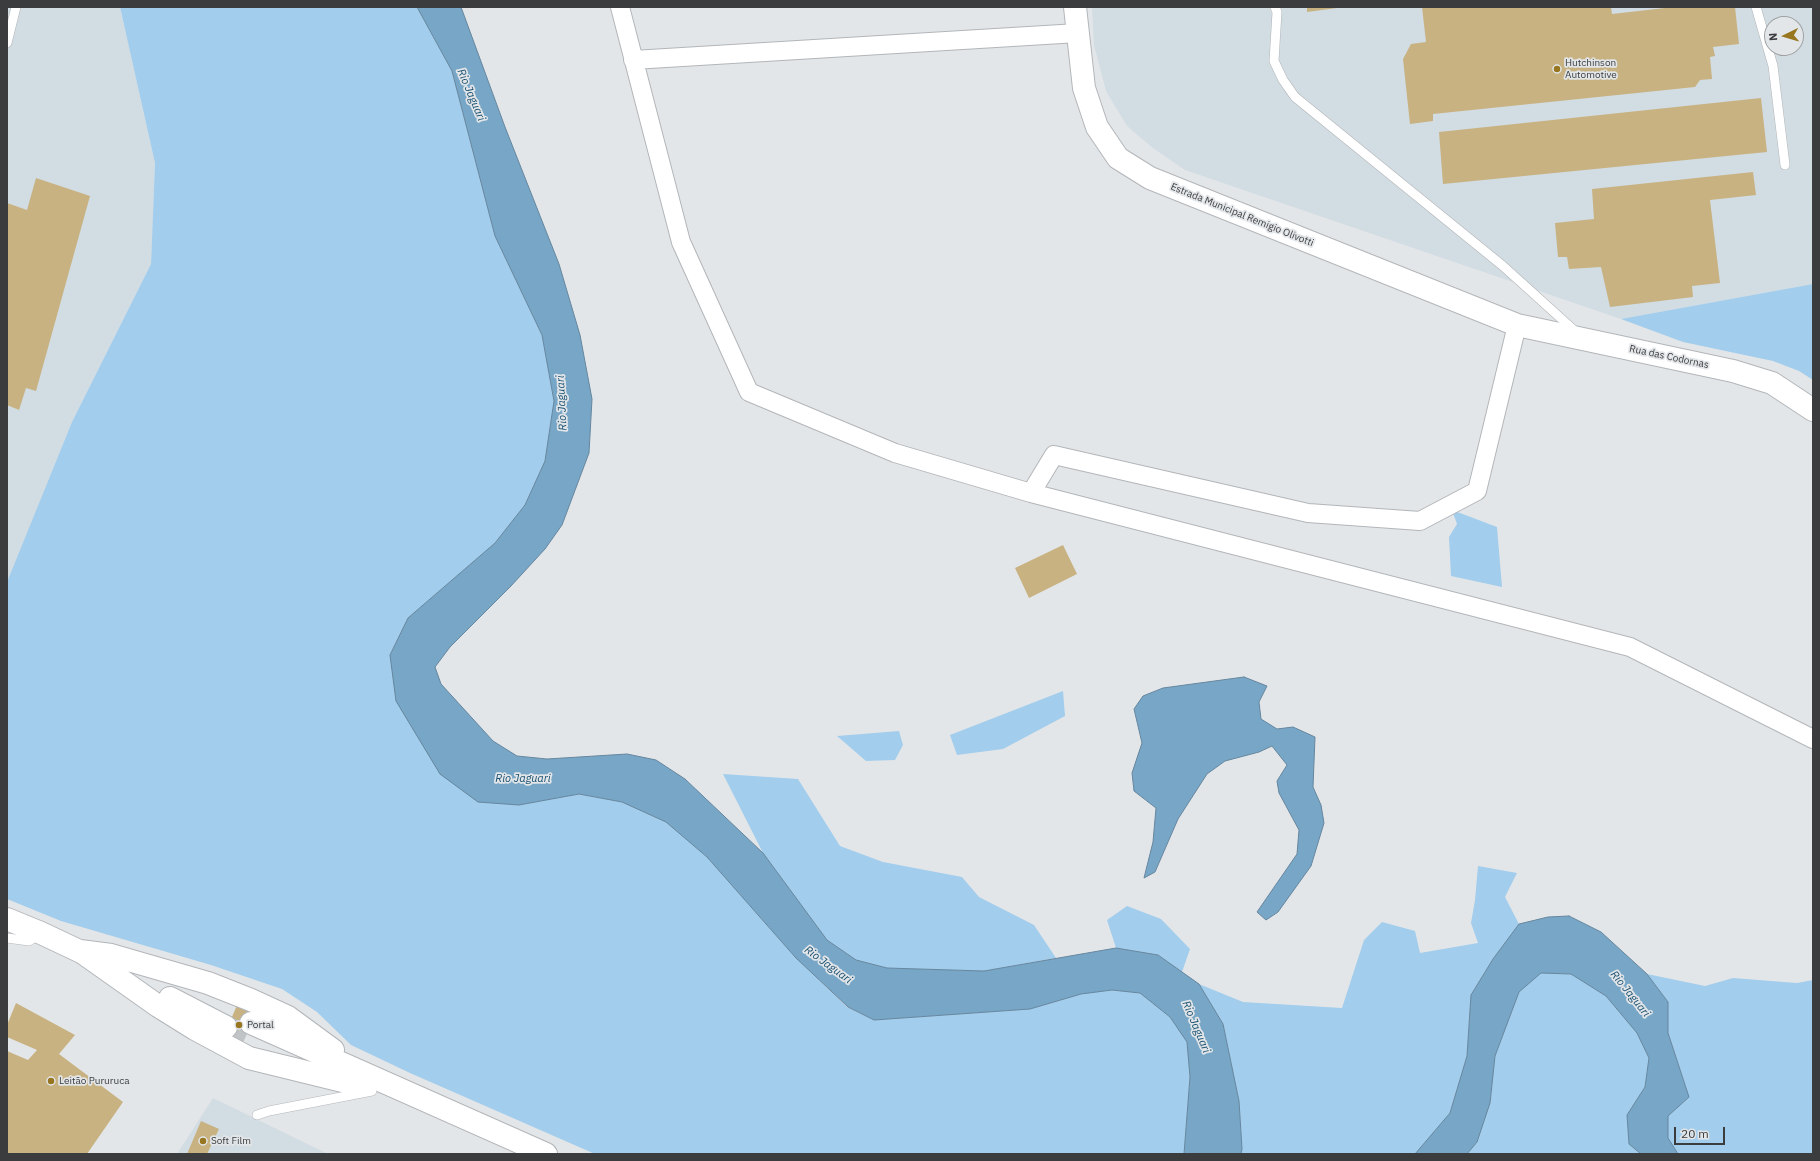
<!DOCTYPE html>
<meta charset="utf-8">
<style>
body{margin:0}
#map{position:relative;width:1820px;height:1161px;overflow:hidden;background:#e3e6e9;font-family:"IBM Plex Sans",sans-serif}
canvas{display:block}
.frame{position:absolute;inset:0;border:8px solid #3a3c3d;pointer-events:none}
.north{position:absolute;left:1764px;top:16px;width:40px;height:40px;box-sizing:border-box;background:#e3e6e9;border:1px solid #9fa2a4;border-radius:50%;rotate:265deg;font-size:11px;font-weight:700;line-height:16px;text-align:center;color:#3a3c3d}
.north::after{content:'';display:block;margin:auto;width:14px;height:18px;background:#97761f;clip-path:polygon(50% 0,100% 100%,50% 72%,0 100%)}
.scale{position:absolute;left:1674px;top:1127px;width:51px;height:18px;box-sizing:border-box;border:2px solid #3a3c3d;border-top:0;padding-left:5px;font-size:12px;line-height:14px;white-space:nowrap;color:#3a3c3d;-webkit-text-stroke:3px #e3e6e9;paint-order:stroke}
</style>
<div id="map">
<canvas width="1820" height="1161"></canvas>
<div class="frame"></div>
<div class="north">N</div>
<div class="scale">20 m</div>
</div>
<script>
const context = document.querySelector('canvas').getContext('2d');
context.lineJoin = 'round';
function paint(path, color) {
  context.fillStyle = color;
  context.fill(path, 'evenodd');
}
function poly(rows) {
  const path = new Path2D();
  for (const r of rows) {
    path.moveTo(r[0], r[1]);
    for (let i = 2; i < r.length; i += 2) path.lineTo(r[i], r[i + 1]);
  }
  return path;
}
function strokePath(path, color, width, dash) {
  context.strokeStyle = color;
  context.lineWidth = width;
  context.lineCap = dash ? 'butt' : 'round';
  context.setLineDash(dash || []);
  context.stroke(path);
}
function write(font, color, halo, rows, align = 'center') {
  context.font = font + ' "IBM Plex Sans",sans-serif';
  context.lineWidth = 3.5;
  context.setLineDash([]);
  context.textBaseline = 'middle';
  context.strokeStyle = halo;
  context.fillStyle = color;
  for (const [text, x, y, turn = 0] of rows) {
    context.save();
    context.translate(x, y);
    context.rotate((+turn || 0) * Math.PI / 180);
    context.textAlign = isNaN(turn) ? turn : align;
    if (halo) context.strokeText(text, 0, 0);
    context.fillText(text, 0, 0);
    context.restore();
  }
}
paint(poly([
 [7,7,120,7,155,163,151,264,72,422,7,582],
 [1092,7,1813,7,1813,284,1621,319,1185,170,1153,148,1127,126,1106,91,1094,45],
 [1772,24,1796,24,1796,48,1772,48],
 [213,1098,328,1154,177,1154]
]), '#d2dce3');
paint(poly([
 [120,7,417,7,452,71,495,236,542,335,554,401,545,462,525,505,495,543,408,618,390,655,519,805,579,794,622,802,666,822,707,857,796,958,847,1007,874,1020,1030,1009,1081,994,1112,990,1140,993,1170,1017,1187,1042,1190,1077,1184,1154,595,1154,410,1073,351,1045,317,1012,282,989,211,965,61,921,7,899,7,582,72,422,151,264,155,163],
 [1813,284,1813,380,1799,371,1773,361,1683,342,1621,319],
 [1452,510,1497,527,1502,587,1451,576,1449,537,1457,524],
 [1063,691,1065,716,1003,749,957,755,950,735],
 [899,731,903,745,895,760,866,761,837,736],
 [723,774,798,779,840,846,883,862,962,877,979,897,1034,925,1056,958,984,971,887,968,856,960,827,940,763,853],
 [1478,866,1517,873,1505,897,1519,924,1493,959,1471,995,1467,1056,1450,1113,1415,1154,1241,1154,1242,1149,1239,1101,1223,1024,1199,984,1243,1002,1342,1008,1364,940,1382,922,1415,931,1420,953,1478,943,1471,923,1475,900],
 [1127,906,1161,919,1190,949,1182,972,1158,955,1116,948,1107,920],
 [1541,973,1571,974,1606,996,1637,1033,1649,1058,1645,1087,1627,1115,1629,1144,1641,1154,1467,1154,1477,1142,1490,1103,1495,1056,1519,992],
 [1647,974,1705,986,1733,978,1797,983,1813,980,1813,1154,1678,1154,1668,1138,1668,1116,1689,1097,1668,1033,1668,1002]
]), '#a2cdec');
const water = poly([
 [417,7,461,7,505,127,559,264,580,335,592,399,589,453,562,525,545,549,511,586,450,647,435,667,441,684,493,741,517,756,547,759,627,754,656,760,685,779,763,853,827,940,856,960,887,968,984,971,1116,948,1158,955,1199,984,1223,1024,1239,1101,1242,1149,1241,1154,1184,1154,1190,1077,1187,1042,1170,1017,1140,993,1112,990,1081,994,1030,1009,874,1020,848,1007,796,958,707,857,666,822,622,802,579,794,519,805,478,802,440,774,396,701,390,655,408,618,495,543,525,505,545,461,554,401,542,335,495,236,452,71,417,7],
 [1244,677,1267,686,1259,702,1261,719,1277,729,1293,727,1315,737,1313,787,1321,805,1324,823,1311,866,1278,912,1266,920,1257,912,1297,854,1299,830,1279,793,1277,781,1287,765,1272,746,1259,752,1225,761,1207,774,1178,819,1155,872,1144,878,1153,842,1156,808,1134,791,1132,773,1142,743,1134,709,1143,696,1163,688,1244,677],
 [1569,916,1601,932,1647,974,1668,1002,1668,1033,1689,1097,1668,1116,1668,1138,1678,1154,1641,1154,1629,1144,1627,1115,1645,1087,1649,1058,1637,1033,1606,996,1571,974,1541,973,1519,992,1495,1056,1490,1103,1477,1142,1467,1154,1415,1154,1450,1113,1467,1056,1471,995,1493,959,1519,924,1548,917,1569,916]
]);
paint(water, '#78a6c7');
strokePath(water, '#65869e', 1);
paint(poly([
 [1307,7,1337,7,1337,8,1307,12],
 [1422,7,1611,7,1612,14,1674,7,1735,7,1739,44,1713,47,1715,56,1710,57,1712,79,1700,80,1695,87,1433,114,1433,121,1410,124,1403,59,1411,44,1426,42],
 [1761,98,1767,152,1443,184,1439,132],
 [1753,172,1756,195,1710,200,1720,283,1692,286,1693,297,1610,307,1601,267,1569,269,1567,257,1558,257,1555,223,1594,219,1592,189],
 [36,178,90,196,36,391,26,388,19,410,7,405,7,203,27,210],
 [1063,545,1077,574,1029,598,1015,568],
 [16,1003,75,1035,59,1054,123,1102,87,1154,7,1154,7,1051,28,1060,37,1050,7,1037,7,1025],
 [238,1003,256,1011,239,1048,222,1040],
 [201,1121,219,1129,207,1154,187,1154]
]), '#c8b281');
strokePath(poly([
 [226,1027,246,1036]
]), '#c1c4c7', 22, [22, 11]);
const lane = poly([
 [1275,7,1277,12,1274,61,1283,80,1295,97,1503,266,1576,332],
 [1756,7,1773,66,1785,165],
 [7,43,16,7],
 [7,938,29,941,39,934],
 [257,1115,269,1111,372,1091]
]);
const street = poly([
 [620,7,681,242,749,392,895,453,1031,493,1630,647,1813,739],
 [633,60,1078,33],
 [1031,493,1054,455,1308,513,1420,521,1477,491,1517,325]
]);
const secondary = poly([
 [1075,7,1084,88,1097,127,1118,158,1150,178,1517,325,1733,371,1772,383,1813,410]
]);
const primary = poly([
 [7,919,41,933,94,958],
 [80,951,111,955,208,983,251,1000,288,1017,333,1050],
 [83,953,158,1006,195,1029,249,1058,359,1085],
 [170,998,226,1027],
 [251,1023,546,1154]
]);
strokePath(lane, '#b3b6b9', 10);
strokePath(street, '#b3b6b9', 20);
strokePath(secondary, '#b3b6b9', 24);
strokePath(primary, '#b3b6b9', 24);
strokePath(lane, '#fff', 9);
strokePath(street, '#fff', 18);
strokePath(secondary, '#fff', 22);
strokePath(primary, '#fff', 22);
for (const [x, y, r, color] of [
 [1557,69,4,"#97761f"],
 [239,1025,4,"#97761f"],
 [51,1081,4,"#97761f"],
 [203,1141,4,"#97761f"]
]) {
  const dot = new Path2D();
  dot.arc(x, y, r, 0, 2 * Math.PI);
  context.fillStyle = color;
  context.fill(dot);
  strokePath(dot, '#e3e6e9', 1.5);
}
write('10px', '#3a3c3d', '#e3e6e9', [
 ["Hutchinson",1565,63],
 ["Automotive",1565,75],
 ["Portal",247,1025],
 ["Leitão Pururuca",59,1081],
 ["Soft Film",211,1141]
], 'left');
write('10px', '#3a3c3d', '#e3e6e9', [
 ["Estrada Municipal Remigio Olivotti",1242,215,22],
 ["Rua das Codornas",1669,357,12]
]);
write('italic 11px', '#174f70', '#e3e6e9', [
 ["Rio Jaguari",471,95,67],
 ["Rio Jaguari",562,403,-93],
 ["Rio Jaguari",523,779],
 ["Rio Jaguari",828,965,36],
 ["Rio Jaguari",1630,994,51],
 ["Rio Jaguari",1196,1027,67]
]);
</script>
